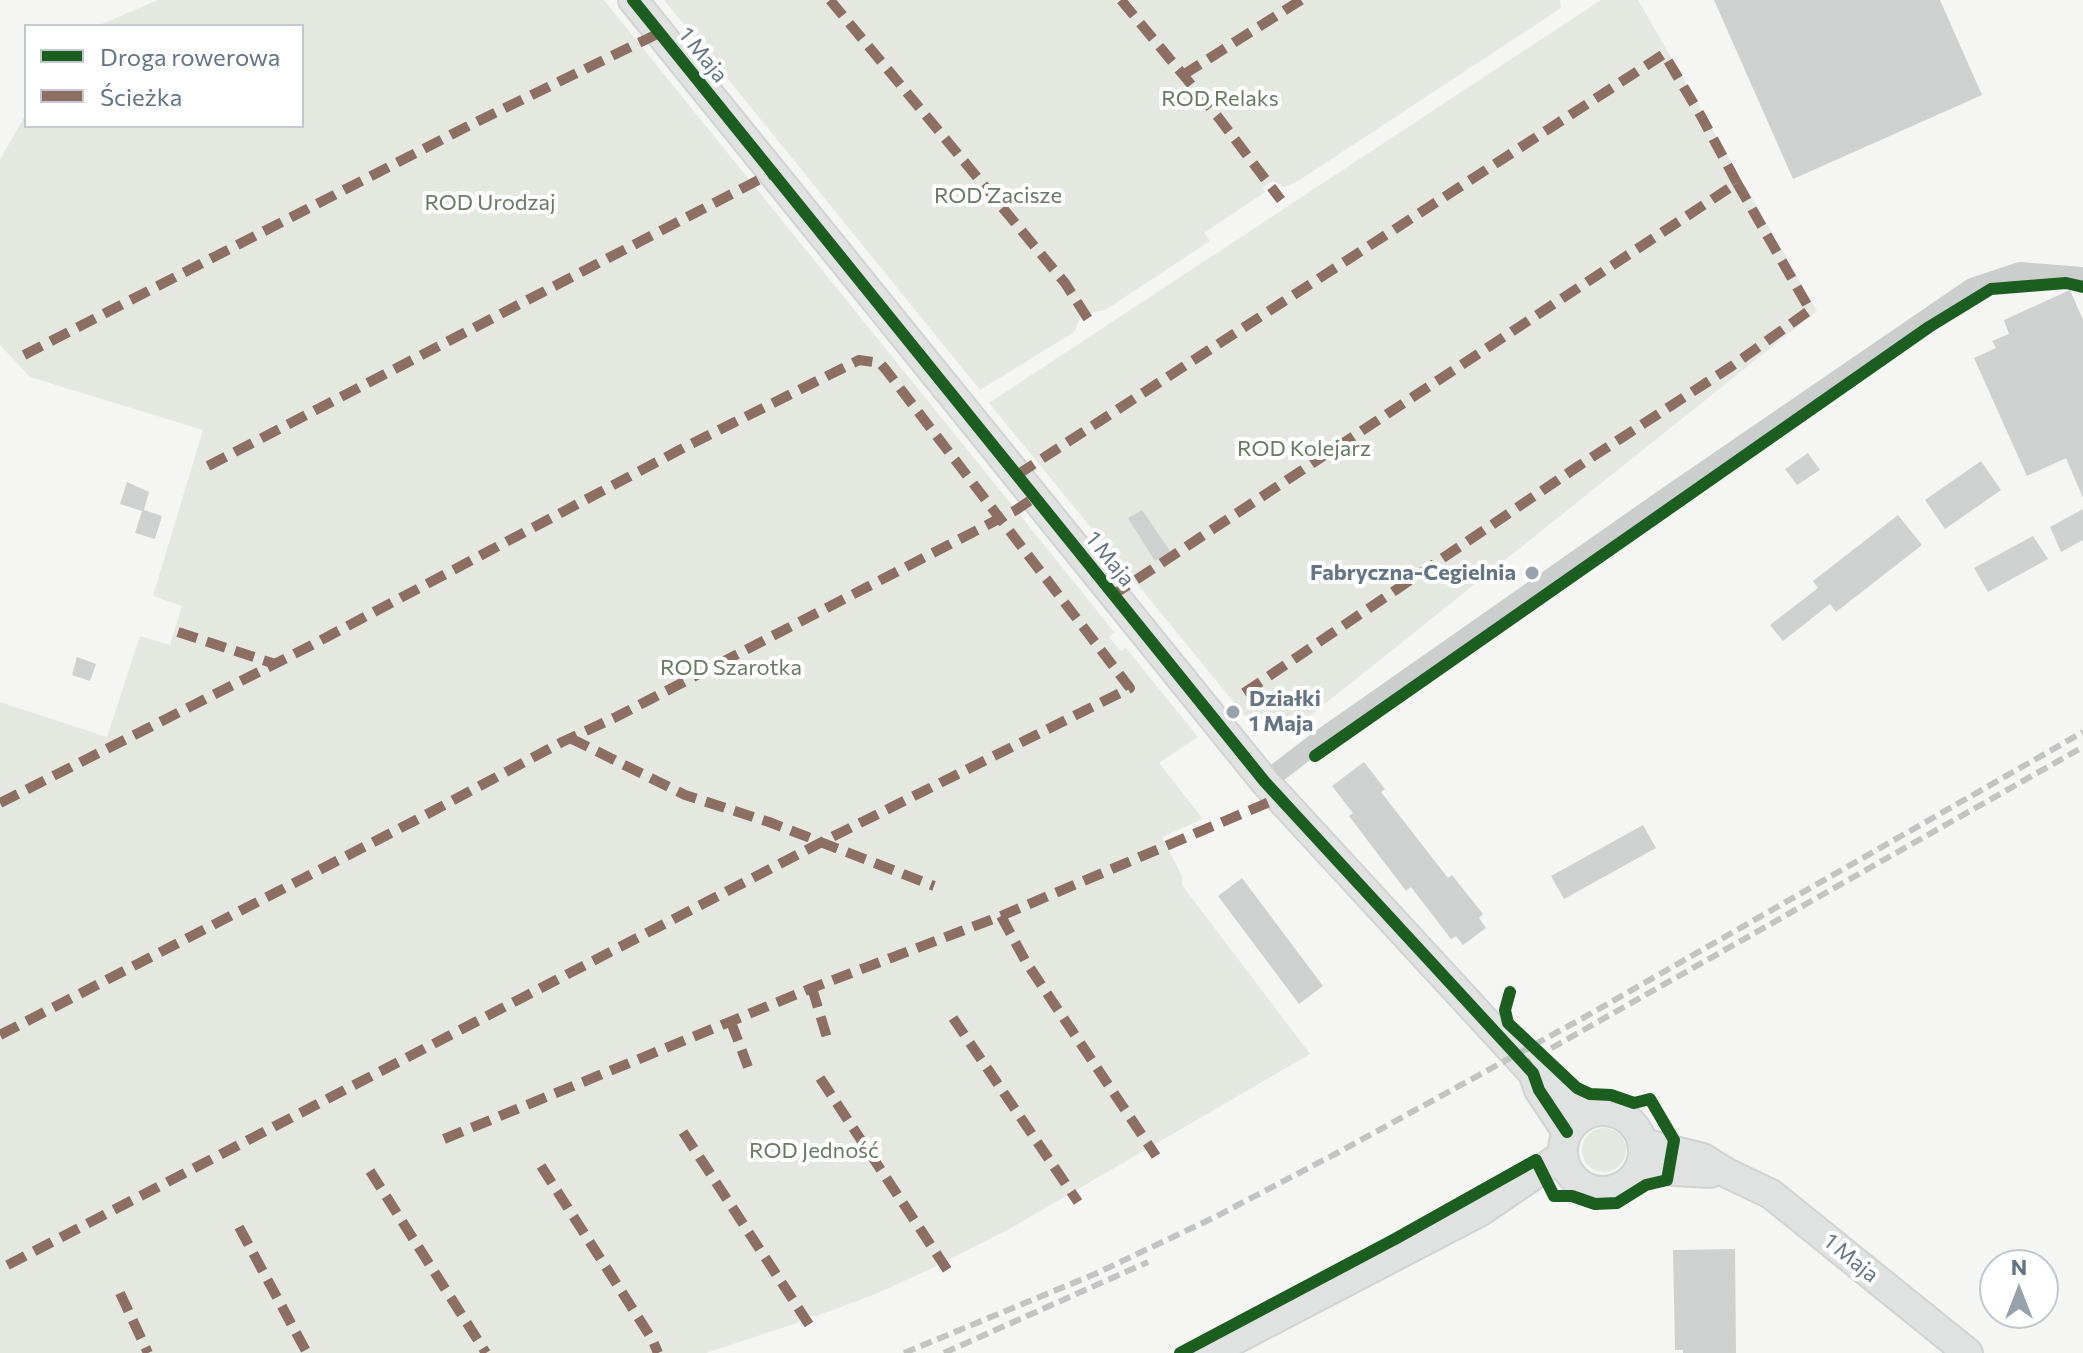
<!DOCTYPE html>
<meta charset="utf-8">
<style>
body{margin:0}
#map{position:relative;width:2083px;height:1353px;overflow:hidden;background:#f5f5f3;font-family:Commissioner,sans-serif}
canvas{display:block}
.legend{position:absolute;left:24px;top:24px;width:280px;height:104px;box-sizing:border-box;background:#fff;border:2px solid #c1c8ce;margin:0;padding:10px 14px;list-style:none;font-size:24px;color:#647584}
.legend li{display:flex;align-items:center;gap:16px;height:40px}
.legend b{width:40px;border:2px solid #c1c8ce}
.north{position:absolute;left:1979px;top:1249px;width:80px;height:80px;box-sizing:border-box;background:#fff;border:2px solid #c1c8ce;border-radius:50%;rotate:0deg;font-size:22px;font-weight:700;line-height:32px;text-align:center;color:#647584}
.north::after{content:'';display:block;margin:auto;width:28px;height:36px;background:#97a2ab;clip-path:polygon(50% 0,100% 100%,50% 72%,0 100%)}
</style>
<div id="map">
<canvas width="2083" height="1353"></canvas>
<ul class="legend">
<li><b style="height:10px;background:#1b5e20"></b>Droga rowerowa</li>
<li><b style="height:10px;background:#8d6e63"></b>Ścieżka</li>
</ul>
<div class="north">N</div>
</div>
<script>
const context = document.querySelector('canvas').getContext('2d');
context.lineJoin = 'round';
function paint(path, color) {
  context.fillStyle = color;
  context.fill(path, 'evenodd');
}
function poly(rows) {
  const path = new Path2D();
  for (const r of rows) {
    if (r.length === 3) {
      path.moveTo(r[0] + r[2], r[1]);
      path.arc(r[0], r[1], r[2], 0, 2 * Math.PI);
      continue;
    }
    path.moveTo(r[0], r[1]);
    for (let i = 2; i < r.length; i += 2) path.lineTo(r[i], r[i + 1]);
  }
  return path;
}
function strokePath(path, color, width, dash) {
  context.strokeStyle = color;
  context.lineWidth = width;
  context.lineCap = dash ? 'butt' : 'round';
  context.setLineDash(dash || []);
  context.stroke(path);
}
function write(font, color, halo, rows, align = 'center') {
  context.font = font + ' Commissioner,sans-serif';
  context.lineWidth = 8;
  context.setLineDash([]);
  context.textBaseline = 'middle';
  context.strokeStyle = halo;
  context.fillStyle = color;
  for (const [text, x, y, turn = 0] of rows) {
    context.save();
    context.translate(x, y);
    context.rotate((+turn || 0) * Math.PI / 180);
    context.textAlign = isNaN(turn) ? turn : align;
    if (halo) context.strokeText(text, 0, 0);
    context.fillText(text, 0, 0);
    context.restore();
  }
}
paint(poly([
 [158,0,604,0,1016,510,1114,632,1109,637,1121,651,1126,648,1198,737,1159,763,1203,819,1162,837,1182,876,1182,885,1310,1054,1011,1228,950,1259,941,1259,935,1267,873,1295,816,1316,809,1315,797,1323,706,1353,0,1353,0,702,107,737,140,636,170,645,182,606,153,596,203,430,30,377,0,345,0,160,26,114,26,126,302,126,302,26,97,26],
 [664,0,1560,0,1561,8,1298,181,1284,187,1273,181,1263,187,1265,192,1204,233,1210,241,1105,310,1093,312,1080,319,1074,332,980,390],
 [1601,0,1638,0,1817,311,1297,726,1246,717,989,403],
 [1604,1150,22]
]), '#e4e8e1');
paint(poly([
 [1714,0,1940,0,1982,95,1793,179],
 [2070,290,2083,320,2083,498,2066,458,2027,476,1974,358,1996,348,1992,341,2009,334,2004,320],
 [1808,453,1820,470,1797,485,1785,469],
 [1981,461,2001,490,1945,529,1925,500],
 [127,482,149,492,144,510,162,516,155,539,135,533,142,511,120,504],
 [2083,509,2083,540,2061,552,2050,527],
 [1142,510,1170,551,1155,561,1128,518],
 [1898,515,1922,545,1836,612,1830,604,1783,641,1770,625,1818,588,1813,581],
 [2033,536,2048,559,1988,592,1974,568],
 [77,657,96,664,90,681,72,675],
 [1364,762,1385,789,1381,792,1448,878,1452,875,1483,914,1479,918,1486,928,1463,945,1456,936,1451,939,1411,887,1406,891,1349,816,1353,813,1332,786],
 [1643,825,1656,848,1564,899,1551,876],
 [1242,878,1323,986,1299,1004,1218,896],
 [1735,1249,1736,1353,1683,1353,1683,1350,1675,1350,1673,1250]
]), '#cfd0d0');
const secondary = poly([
 [633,0,1265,782,1533,1073,1539,1090,1567,1132],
 [1533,1073,1550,1081,1589,1113],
 [1603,1151,40],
 [1643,1143,1703,1158,1727,1173,1771,1194,1968,1353],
 [1640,1169,1710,1173],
 [1209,1353,1481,1211,1563,1155]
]);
strokePath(secondary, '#d1d3d3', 32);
strokePath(poly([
 [1265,782,1320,740,1667,497,1972,288,2020,272,2083,277]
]), '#cccece', 20);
strokePath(secondary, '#e0e1e1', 28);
strokePath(poly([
 [1520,1066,2083,747],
 [904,1353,1095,1274,1215,1217,1339,1152,1583,1018,2083,732],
 [944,1353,1148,1262]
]), '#c2c4c4', 6, [12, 6]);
strokePath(poly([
 [830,0,1065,283,1092,325],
 [1121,0,1218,117,1281,200],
 [1183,75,1301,0],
 [24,355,470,125,659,33],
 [208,466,772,173],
 [1017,475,1664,54,1701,116,1737,183,1113,595],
 [178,632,275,664],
 [1244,693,1577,467,1732,366,1810,310,1737,183],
 [570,738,685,795,769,822,934,886],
 [0,803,310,646,685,447,859,360,880,363,886,370,1130,688,820,843,0,1269],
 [1001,916,1026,962,1156,1156],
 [812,988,828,1041],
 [953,1018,1078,1202],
 [731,1022,748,1067],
 [0,1035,418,819,562,742,616,717,1016,510,1035,497],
 [820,1078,948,1271],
 [683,1132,810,1326],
 [444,1139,812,988,1001,916,1279,798],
 [541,1166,652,1339,658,1353],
 [370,1171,486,1353],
 [239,1227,307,1353],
 [120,1293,148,1353]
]), '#8d6e63', 10, [20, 10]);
strokePath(poly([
 [633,0,1265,782,1533,1073,1539,1090,1567,1132],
 [1315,756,1929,327,1991,289,2066,283,2083,287],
 [1180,1353,1395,1239,1536,1160,1554,1196,1572,1196,1595,1204,1617,1203,1646,1185,1667,1180,1674,1140,1650,1099,1634,1103,1611,1095,1590,1094,1577,1088,1508,1023,1505,1010,1510,992]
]), '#1b5e20', 12);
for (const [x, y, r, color] of [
 [1532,573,8,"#97a2ab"],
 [1233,712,8,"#97a2ab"]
]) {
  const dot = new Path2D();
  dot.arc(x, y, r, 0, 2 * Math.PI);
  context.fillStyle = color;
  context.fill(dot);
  strokePath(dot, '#fff', 3);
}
write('22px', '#647584', '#fff', [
 ["1 Maja",703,55,51],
 ["1 Maja",1110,559,51],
 ["1 Maja",1851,1258,39]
]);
write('22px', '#687b63', '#fff', [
 ["ROD Relaks",1220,99],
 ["ROD Zacisze",998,196],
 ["ROD Urodzaj",490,203],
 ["ROD Kolejarz",1304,449],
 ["ROD Szarotka",731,668],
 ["ROD Jedność",814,1151]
]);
write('bold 22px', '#647584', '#fff', [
 ["Fabryczna-Cegielnia",1516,573],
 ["Działki",1249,699,"left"],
 ["1 Maja",1249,724,"left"]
], 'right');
</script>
